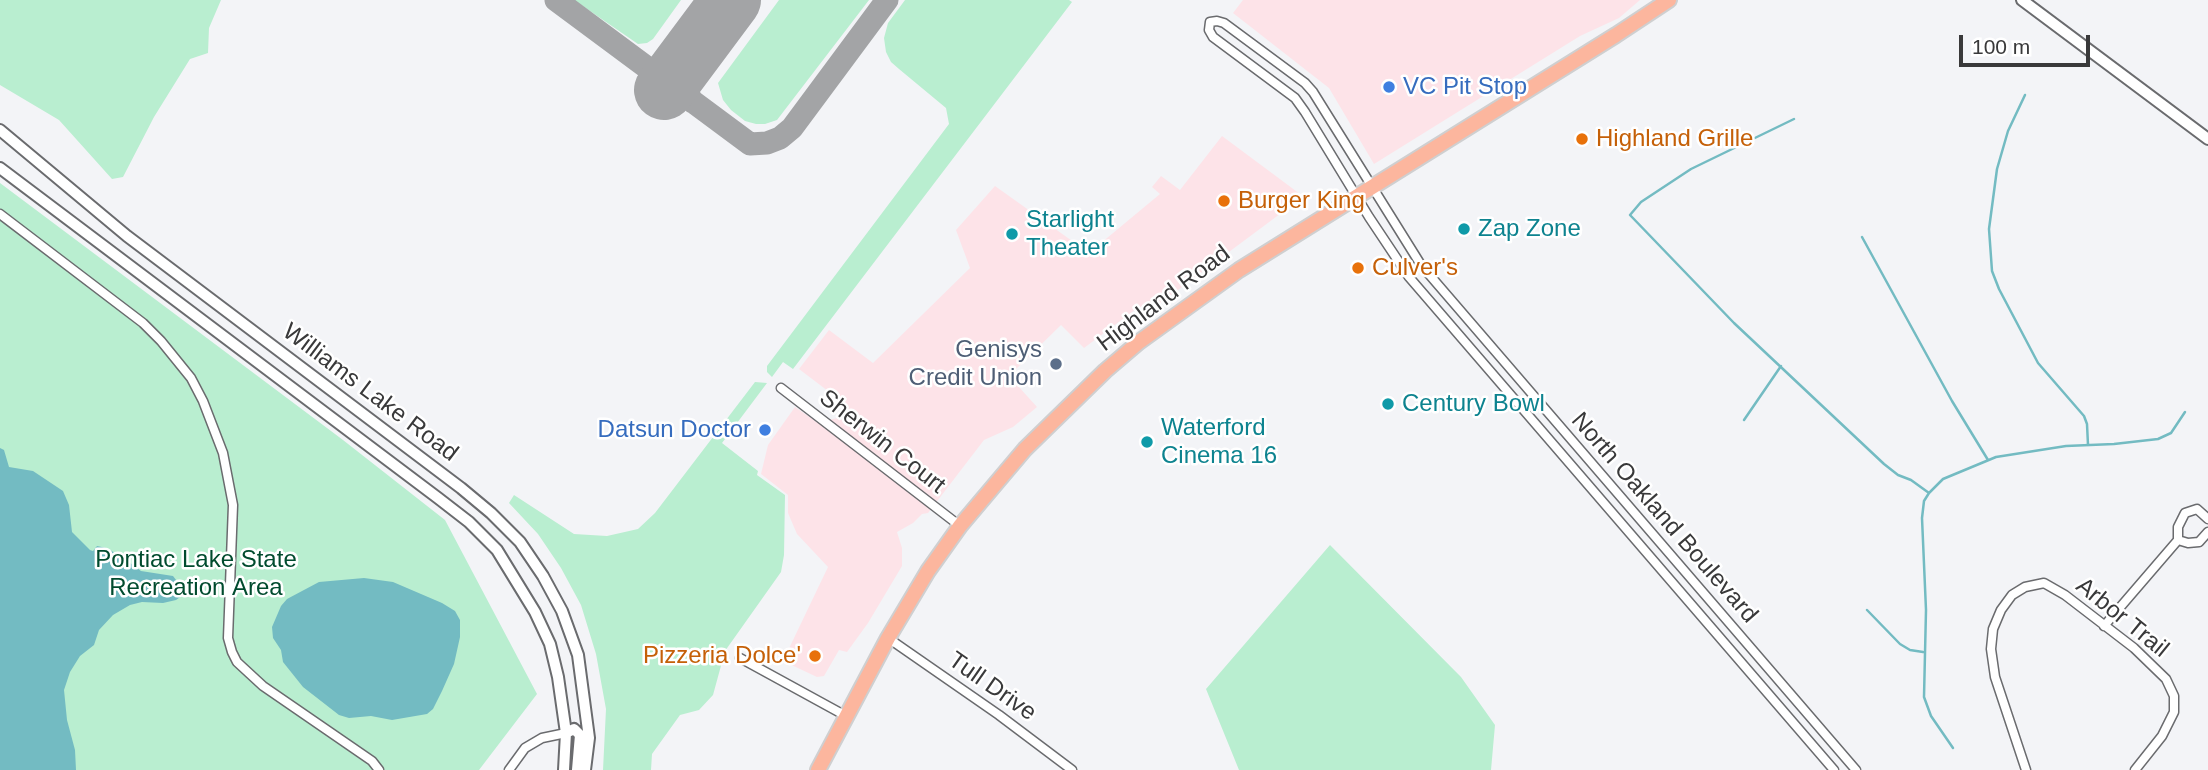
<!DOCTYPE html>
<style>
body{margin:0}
#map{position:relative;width:2208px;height:770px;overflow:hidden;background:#f3f4f7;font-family:Arial,sans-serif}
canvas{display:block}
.scale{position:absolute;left:1959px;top:35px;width:131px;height:32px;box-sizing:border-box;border:4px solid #39393a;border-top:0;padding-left:9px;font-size:21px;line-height:24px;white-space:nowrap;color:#39393a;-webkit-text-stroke:5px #fff;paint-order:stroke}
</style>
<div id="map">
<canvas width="2208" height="770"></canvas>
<div class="scale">100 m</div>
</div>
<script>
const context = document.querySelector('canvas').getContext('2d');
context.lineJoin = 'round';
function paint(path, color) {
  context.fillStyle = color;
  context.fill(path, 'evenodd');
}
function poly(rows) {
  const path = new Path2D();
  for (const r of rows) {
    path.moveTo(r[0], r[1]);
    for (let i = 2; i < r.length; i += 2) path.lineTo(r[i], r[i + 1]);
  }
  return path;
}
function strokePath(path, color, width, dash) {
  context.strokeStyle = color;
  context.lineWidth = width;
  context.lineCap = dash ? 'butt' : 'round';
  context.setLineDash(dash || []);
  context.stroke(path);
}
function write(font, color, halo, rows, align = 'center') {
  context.font = font + ' Arial,sans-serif';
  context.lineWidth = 5;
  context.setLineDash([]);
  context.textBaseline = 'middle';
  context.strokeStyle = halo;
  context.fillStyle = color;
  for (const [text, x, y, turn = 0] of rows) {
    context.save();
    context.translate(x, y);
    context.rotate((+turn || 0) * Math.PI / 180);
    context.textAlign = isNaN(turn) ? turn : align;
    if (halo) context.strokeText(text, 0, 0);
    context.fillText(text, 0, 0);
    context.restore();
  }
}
paint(poly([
 [1243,0,1640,0,1619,18,1580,36,1374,164,1329,88,1233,13],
 [1222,136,1300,194,1296,202,1143,316,1136,309,1084,348,1061,325,1009,376,1037,407,1013,427,984,440,928,513,922,514,913,523,897,532,902,548,902,566,868,623,847,652,839,650,824,676,817,677,783,661,828,567,797,534,788,513,788,495,761,474,768,445,795,407,818,423,841,417,849,407,799,369,829,330,873,363,970,268,956,230,995,186,1089,253,1160,194,1152,187,1161,176,1180,190]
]), '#fde3e8');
paint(poly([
 [0,0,221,0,209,28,208,53,190,59,154,117,123,177,112,179,59,120,0,85],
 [574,0,681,0,653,39,647,43,638,44],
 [779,0,869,0,777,120,765,124,756,124,745,121,731,110,723,100,718,83],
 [905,0,1069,0,1072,2,793,369,783,362,772,377,767,372,767,366,949,124,946,108,899,69,891,62,886,52,884,38,888,23],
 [0,183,343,440,445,520,537,694,479,770,0,770],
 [755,382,767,383,722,443,758,471,757,475,785,495,784,555,781,572,725,651,713,695,699,710,680,715,652,754,651,770,603,770,606,709,596,654,581,605,561,568,538,534,509,503,514,495,574,534,607,536,638,529,655,513],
 [1330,545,1461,677,1495,725,1491,770,1239,770,1206,689]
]), '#b9eed0');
paint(poly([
 [0,448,4,450,9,467,33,471,63,491,69,505,72,532,90,550,93,551,97,546,106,548,121,556,141,571,173,576,183,589,183,595,176,600,163,603,142,602,130,605,113,615,99,630,94,645,80,656,70,672,64,690,67,720,75,750,76,770,0,770],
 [364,578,393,582,442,603,455,611,460,620,460,637,454,664,442,691,433,709,427,714,392,720,371,716,349,718,339,715,303,687,283,662,281,650,273,638,272,627,281,606,287,599,319,582]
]), '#73bbc2');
strokePath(poly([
 [2025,95,2008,131,1997,169,1989,229,1992,271,1999,289,2038,363,2084,416,2087,424,2088,445],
 [1794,119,1691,169,1641,202,1630,215,1734,323,1884,464,1898,475,1911,480,1929,493],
 [1862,237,1952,401,1988,460],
 [1744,420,1781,366],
 [1867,610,1900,644,1910,650,1923,652],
 [1953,748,1931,716,1924,697,1926,610,1922,518,1924,501,1929,493,1943,479,1996,457,2066,446,2114,444,2158,439,2171,433,2185,412]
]), '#73bbc2', 2.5);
strokePath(poly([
 [556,0,750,144,767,143,780,138,792,128,887,0],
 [687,59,684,75,684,89,693,102]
]), '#a3a4a6', 23);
strokePath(poly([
 [664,90,731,0]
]), '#a3a4a6', 60);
const street = poly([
 [0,214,143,323,161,341,191,378,203,401,223,453,233,505,228,638,232,652,237,662,263,686,372,761,379,770],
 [781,388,960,526],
 [2178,540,2188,543,2199,542,2208,532],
 [2104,626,2178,540,2178,527,2185,513,2197,509,2208,519],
 [888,638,999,715,1072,770],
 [740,658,846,716],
 [509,770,525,748,542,738,566,733],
 [1834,770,1409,277,1369,217,1305,112,1295,98,1213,37,1209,30,1210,22,1217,21,1224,23,1305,83,1313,92,1421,265,1856,770],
 [2026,770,1995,677,1991,649,1993,629,2001,610,2012,595,2025,587,2044,583,2065,595,2134,648,2166,679,2174,696,2174,712,2162,736,2135,770]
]);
const secondary = poly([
 [2022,0,2208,139],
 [0,130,127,236,461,488,491,513,520,542,543,576,562,611,578,655,589,738,585,770],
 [0,168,438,498,469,522,497,550,535,612,550,644,558,677,566,733,564,770],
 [566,733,574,729,580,735,577,770]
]);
const highway = poly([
 [818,770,888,638,928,571,960,526,1025,449,1105,371,1139,342,1239,270,1616,35,1669,0]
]);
strokePath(street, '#6a6b6e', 11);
strokePath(secondary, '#6a6b6e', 14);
strokePath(highway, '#cfcfd0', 18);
strokePath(street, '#fff', 8);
strokePath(secondary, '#fff', 10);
strokePath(highway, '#fcb69e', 14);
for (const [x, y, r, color] of [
 [1389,87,7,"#3f7fe0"],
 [1582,139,7,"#e8710a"],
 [1224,201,7,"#e8710a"],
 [1464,229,7,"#0f9aa8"],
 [1012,234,7,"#0f9aa8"],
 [1358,268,7,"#e8710a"],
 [1056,364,7,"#5c6f8a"],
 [1388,404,7,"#0f9aa8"],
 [765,430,7,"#3f7fe0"],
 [1147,442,7,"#0f9aa8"],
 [815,656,7,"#e8710a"]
]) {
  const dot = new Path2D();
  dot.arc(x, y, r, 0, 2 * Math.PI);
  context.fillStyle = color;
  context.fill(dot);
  strokePath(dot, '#fff', 2.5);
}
write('24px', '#366cbe', '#fff', [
 ["VC Pit Stop",1403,87],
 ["Datsun Doctor",751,430,"right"]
], 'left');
write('24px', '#c56008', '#fff', [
 ["Highland Grille",1596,139],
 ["Burger King",1238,201],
 ["Culver's",1372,268],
 ["Pizzeria Dolce'",801,656,"right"]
], 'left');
write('24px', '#0d838f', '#fff', [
 ["Starlight",1026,220],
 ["Theater",1026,248],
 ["Zap Zone",1478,229],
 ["Century Bowl",1402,404],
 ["Waterford",1161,428],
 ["Cinema 16",1161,456]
], 'left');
write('24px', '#39393a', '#fff', [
 ["Highland Road",1164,299,-37],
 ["Williams Lake Road",370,393,37],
 ["Sherwin Court",882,442,38],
 ["North Oakland Boulevard",1664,518,49],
 ["Arbor Trail",2122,618,39],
 ["Tull Drive",992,687,35]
]);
write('24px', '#4e5e75', '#fff', [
 ["Genisys",1042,350],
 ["Credit Union",1042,378]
], 'right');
write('24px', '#004b2e', '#fff', [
 ["Pontiac Lake State",196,560],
 ["Recreation Area",196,588]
]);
</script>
